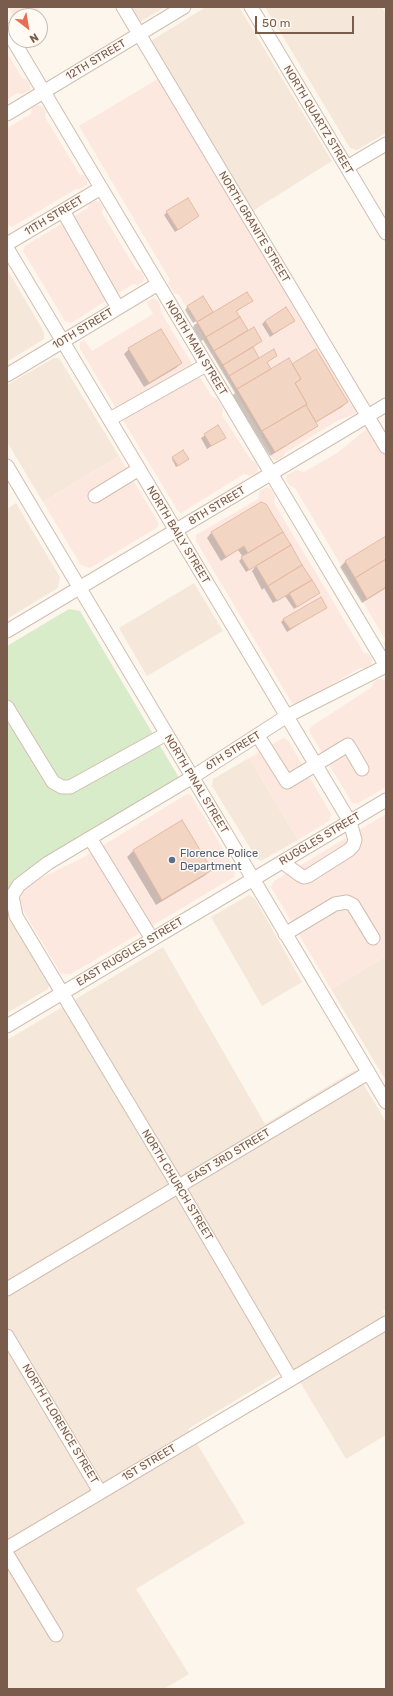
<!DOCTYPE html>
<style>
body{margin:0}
#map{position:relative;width:393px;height:1696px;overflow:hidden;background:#fdf6ec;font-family:Rubik,sans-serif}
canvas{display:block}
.frame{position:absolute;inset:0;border:8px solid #7a5c4d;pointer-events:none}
.north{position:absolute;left:8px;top:8px;width:40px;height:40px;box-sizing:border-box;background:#fffaf3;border:1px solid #cabbb1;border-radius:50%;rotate:149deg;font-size:11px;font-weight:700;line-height:16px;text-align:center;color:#7a5c4d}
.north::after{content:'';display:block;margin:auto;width:14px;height:18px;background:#e76f51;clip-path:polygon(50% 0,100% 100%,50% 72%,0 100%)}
.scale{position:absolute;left:255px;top:16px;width:99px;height:18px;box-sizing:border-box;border:2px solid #7a5c4d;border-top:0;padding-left:5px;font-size:12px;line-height:14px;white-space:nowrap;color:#7a5c4d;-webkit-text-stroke:3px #fffaf3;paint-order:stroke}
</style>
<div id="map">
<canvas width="393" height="1696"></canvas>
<div class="frame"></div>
<div class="north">N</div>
<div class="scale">50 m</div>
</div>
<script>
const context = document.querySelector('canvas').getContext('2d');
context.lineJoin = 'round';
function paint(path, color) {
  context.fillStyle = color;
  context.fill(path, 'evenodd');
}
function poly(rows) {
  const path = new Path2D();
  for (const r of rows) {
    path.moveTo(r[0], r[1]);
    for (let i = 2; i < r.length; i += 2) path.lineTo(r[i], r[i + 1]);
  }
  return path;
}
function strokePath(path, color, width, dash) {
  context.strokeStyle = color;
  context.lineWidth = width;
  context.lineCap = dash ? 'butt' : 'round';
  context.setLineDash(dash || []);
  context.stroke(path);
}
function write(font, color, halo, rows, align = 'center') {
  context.font = font + ' Rubik,sans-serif';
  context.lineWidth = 3;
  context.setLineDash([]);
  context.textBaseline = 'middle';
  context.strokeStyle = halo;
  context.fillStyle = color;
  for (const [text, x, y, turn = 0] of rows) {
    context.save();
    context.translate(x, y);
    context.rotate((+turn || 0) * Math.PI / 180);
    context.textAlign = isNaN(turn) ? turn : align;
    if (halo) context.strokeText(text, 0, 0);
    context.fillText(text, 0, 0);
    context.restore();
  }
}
paint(poly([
 [129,7,165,7,138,23],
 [206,7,239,7,332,161,251,212,149,42],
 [265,7,381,7,386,14,386,133,357,150,350,148],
 [7,269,44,332,44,339,7,362],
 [54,358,59,358,119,456,43,502,7,442,7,385],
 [16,503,60,577,58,588,7,619,7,509],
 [194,583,223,631,147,676,119,628],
 [249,758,298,840,261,861,257,859,212,786,213,779],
 [7,893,50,981,48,989,7,1013],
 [249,895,255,899,302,982,262,1006,211,917],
 [163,947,265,1124,355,1070,386,1122,386,1309,383,1311,386,1317,386,1435,346,1459,291,1367,188,1429,245,1523,136,1589,189,1674,164,1689,7,1689,7,1040],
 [386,956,386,1081,331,989]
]), '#f5e8da');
paint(poly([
 [8,7,42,7,27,16,16,16,16,21],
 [7,53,22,78,26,79,30,84,30,90,23,94,17,93,7,100],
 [161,77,360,412,337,421,285,453,284,456,278,460,274,460,271,456,271,452,179,295,174,293,168,284,170,280,79,126],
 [37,105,43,107,46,112,45,117,80,175,84,175,87,180,87,185,80,189,76,189,12,227,7,224,7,128,31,114,32,108],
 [95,201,100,202,103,207,102,213,136,269,141,271,144,276,143,282,138,285,133,284,71,323,65,321,23,251,25,246,88,208,89,204],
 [154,298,159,302,162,314,212,397,217,399,223,409,222,415,251,460,255,462,258,467,257,473,251,476,244,474,181,513,178,511,80,349,80,342,84,340,92,351,153,314,148,305,148,301],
 [369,427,386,455,386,648,384,645,385,639,295,488,290,486,286,480,287,475,296,470,304,472,337,453],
 [119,456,158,522,158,527,90,568,81,565,43,502],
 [266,487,271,489,275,496,274,503,364,653,369,654,372,660,371,665,365,668,360,668,299,704,292,703,196,541,196,535,258,499,260,491],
 [380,679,384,680,386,683,386,787,357,804,352,803,309,731,312,726,372,687,373,682],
 [283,738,288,740,331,814,329,821,298,840,249,758],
 [187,794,191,795,235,869,234,877,71,974,61,974,23,910,20,900,24,890,41,878,84,857],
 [386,814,386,956,331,989,271,887,274,881]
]), '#fde8e0');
paint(poly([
 [69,609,80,611,178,776,178,783,7,893,7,646]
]), '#d8ecc9');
paint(poly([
 [167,212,198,216,175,232,164,215],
 [247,293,251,301,236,312,248,331,261,341,252,348,259,359,276,356,266,363,270,370,291,365,347,402,342,407,315,423,317,426,312,430,270,456,232,396,235,393,203,340,201,341,193,328,194,325],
 [188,306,209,313,193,323,185,310],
 [265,321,294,321,270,337,262,324],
 [129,349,181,363,176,368,144,387,124,354],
 [218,427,221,440,207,449,201,438],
 [173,458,186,460,176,467,172,459],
 [261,503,286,548,319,593,294,609,285,596,273,603,264,588,262,590,252,571,256,566,246,572,239,561,243,557,238,550,221,561,207,538,211,533],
 [386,537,386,588,362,603,340,567,345,562],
 [326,607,287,632,281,622,284,619],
 [182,822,211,870,204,876,156,905,127,857,133,851]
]), '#0003');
const building = poly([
 [188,198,199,216,178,230,166,211,188,198],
 [247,292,253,301,236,311,240,317,206,337,197,322,247,292],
 [203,296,213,312,197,322,187,306,203,296],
 [286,307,295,321,273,334,265,321,286,307],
 [240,317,248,330,214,351,206,337,240,317],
 [254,327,262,341,223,365,214,351,254,327],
 [161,329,182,363,149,383,128,348,161,329],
 [253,347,259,358,229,376,223,365,253,347],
 [274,349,277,356,267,362,271,369,237,389,229,376,274,349],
 [316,349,348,402,316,422,306,405,307,404,295,383,301,379,292,364,316,349],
 [289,358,301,379,295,383,307,404,262,431,237,389,289,358],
 [306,405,318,426,275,452,262,431,306,405],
 [218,425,226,438,211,446,204,434,218,425],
 [183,450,189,459,178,466,172,457,183,450],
 [261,502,266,504,283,532,248,553,244,546,226,557,211,532,261,502],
 [283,532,291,545,249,570,241,557,283,532],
 [386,536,386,559,355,578,345,561,386,536],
 [291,545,302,565,268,586,256,566,291,545],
 [386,559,386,587,367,599,355,578,386,559],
 [302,565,312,580,277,601,268,586,302,565],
 [312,580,320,593,297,607,289,593,312,580],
 [321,597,327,608,290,629,283,619,321,597],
 [182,820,212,870,162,900,133,850,182,820]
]);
paint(building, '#f3d5c3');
strokePath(building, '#e6bba3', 1);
const minor = poly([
 [123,7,386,447],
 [251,7,386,233],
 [7,30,386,666],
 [7,114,184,7],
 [347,167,386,144],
 [63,211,118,308],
 [7,244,101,188],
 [7,248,350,822,355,840,353,846,349,850,308,876,304,877,300,875,282,862],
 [7,375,158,284],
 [110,419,206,365],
 [7,466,386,1102],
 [95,496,139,469],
 [7,631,386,405],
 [7,707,53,782,62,787,70,787,166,734],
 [258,736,287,782,348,745,362,769],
 [90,838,152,939],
 [12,896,16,916,178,1186,291,1379],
 [7,900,12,896,19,885,48,863,191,778,287,716,386,666],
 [285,934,335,904,347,902,353,905,373,938],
 [7,1026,386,800],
 [7,1289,368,1073],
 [7,1336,100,1492],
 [7,1548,386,1323],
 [7,1554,56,1635]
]);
strokePath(minor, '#d1beb0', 15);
strokePath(minor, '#fff', 13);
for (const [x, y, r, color] of [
 [172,860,4,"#5c6f8a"]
]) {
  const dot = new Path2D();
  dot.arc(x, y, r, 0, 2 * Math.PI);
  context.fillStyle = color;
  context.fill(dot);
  strokePath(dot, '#fffaf3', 1.5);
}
write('11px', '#7a5c4d', '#fffaf3', [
 ["12TH STREET",96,60,-31],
 ["NORTH QUARTZ STREET",318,120,59],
 ["11TH STREET",54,216,-31],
 ["NORTH GRANITE STREET",254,227,59],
 ["10TH STREET",83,329,-31],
 ["NORTH MAIN STREET",196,348,59],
 ["8TH STREET",217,506,-31],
 ["NORTH BAILY STREET",178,535,59],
 ["6TH STREET",233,751,-32],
 ["NORTH PINAL STREET",196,784,59],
 ["RUGGLES STREET",320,839,-31],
 ["EAST RUGGLES STREET",130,952,-31],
 ["EAST 3RD STREET",229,1156,-31],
 ["NORTH CHURCH STREET",177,1185,59],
 ["NORTH FLORENCE STREET",60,1424,59],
 ["1ST STREET",149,1463,-31]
]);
write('11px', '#4e5e75', '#fffaf3', [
 ["Florence Police",180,854],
 ["Department",180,867]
], 'left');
</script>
